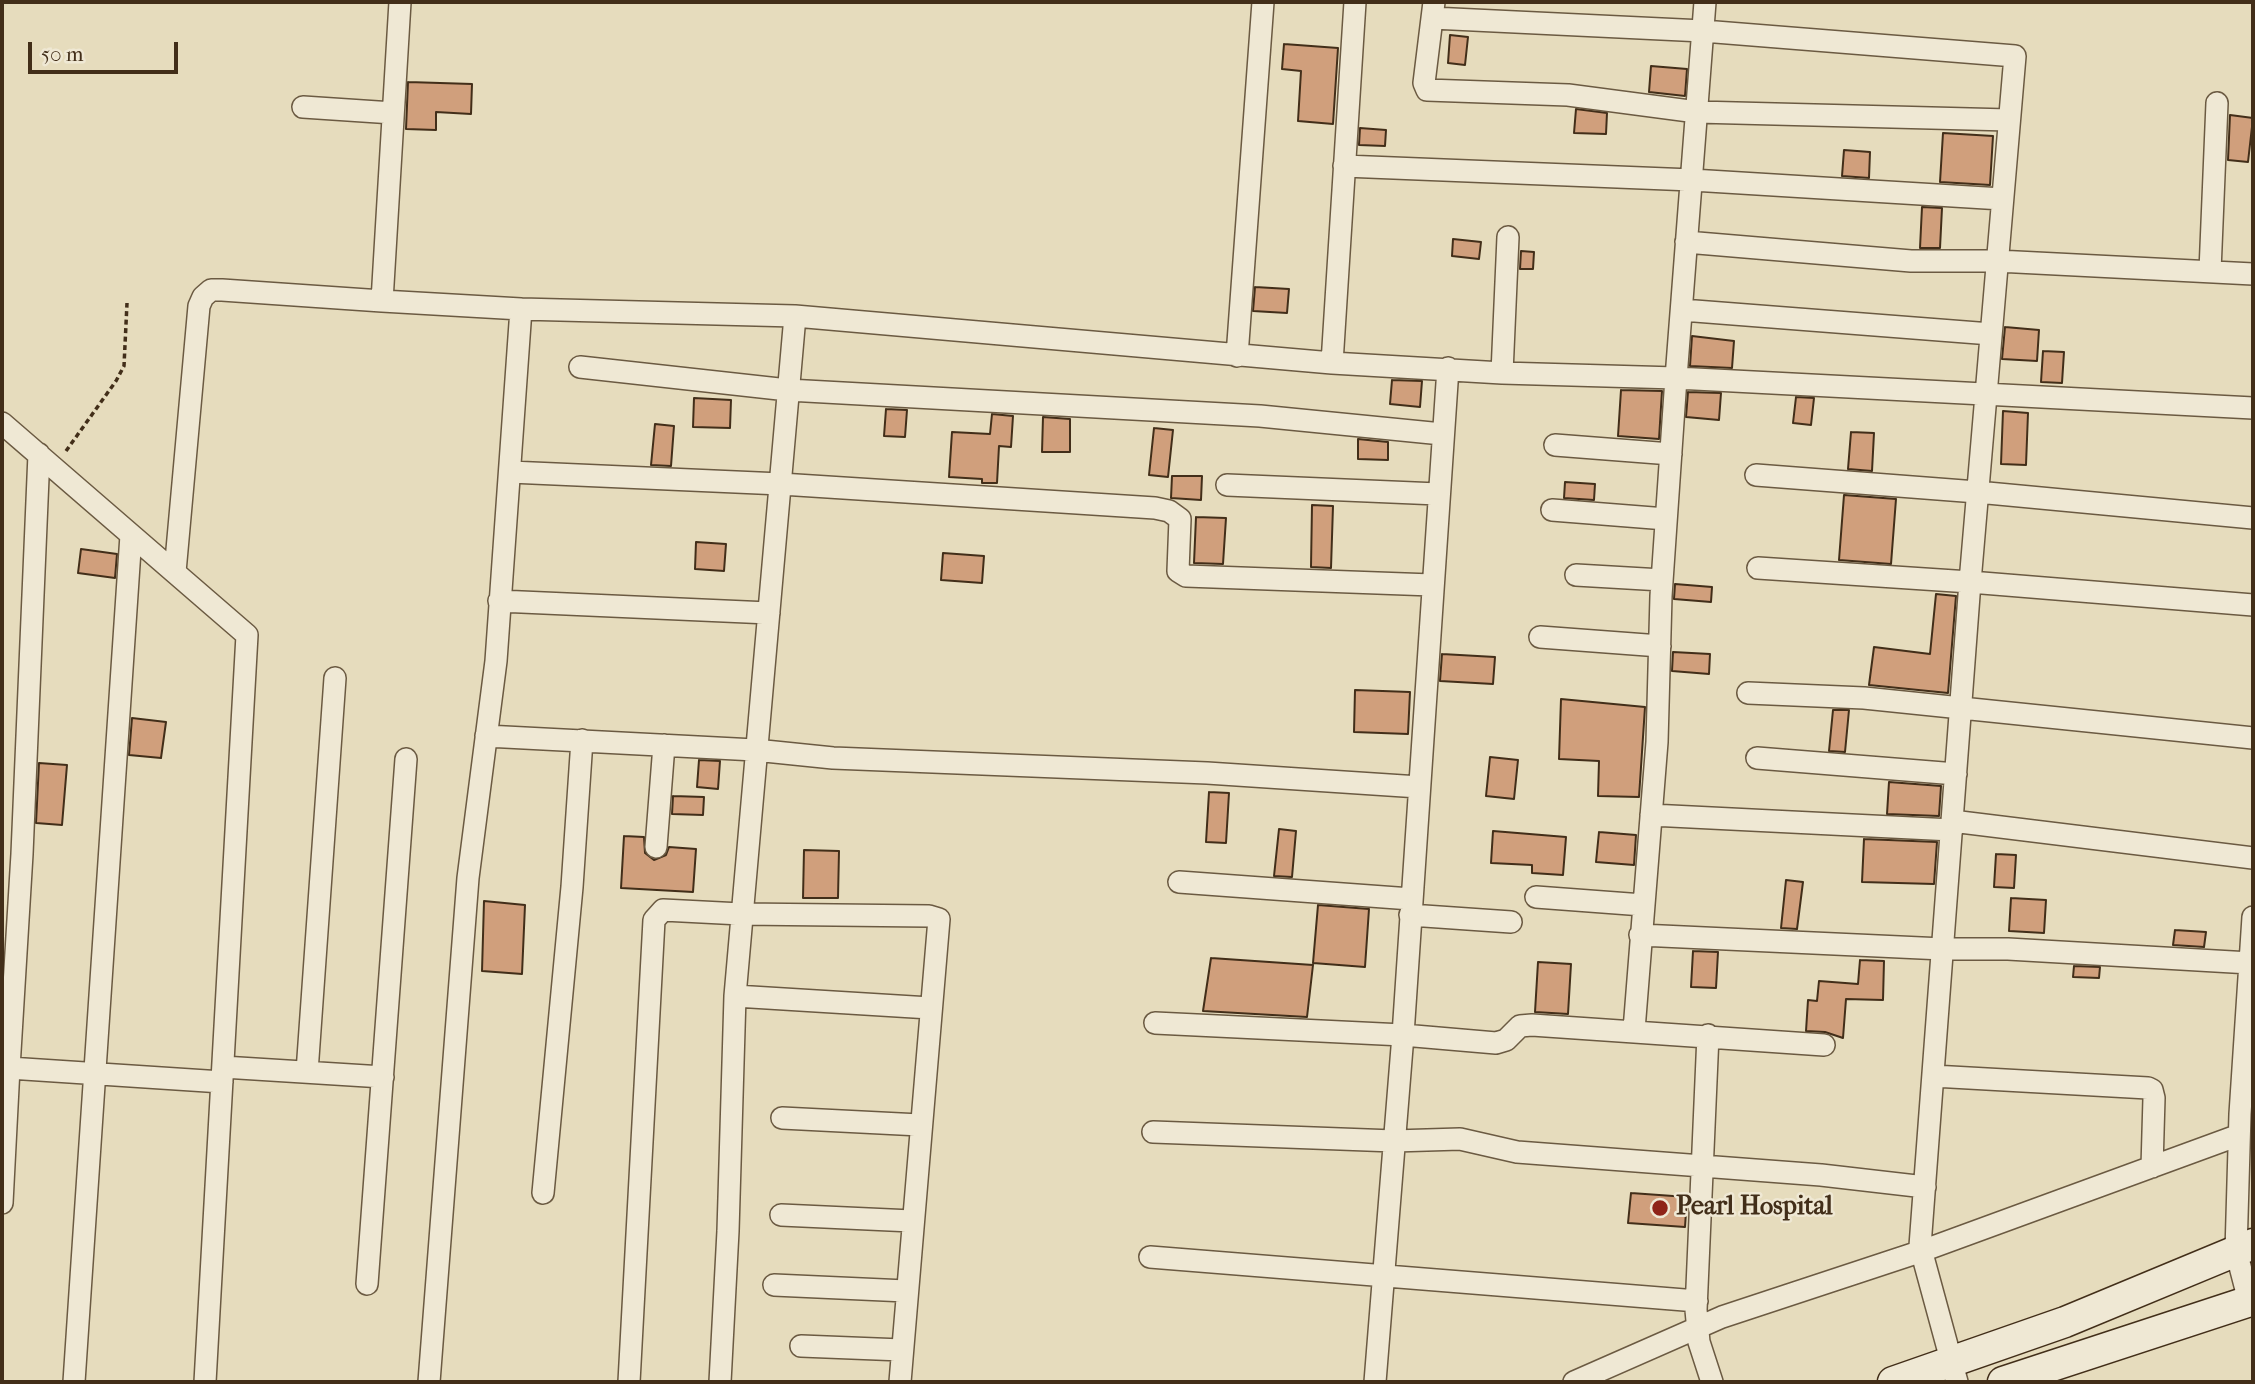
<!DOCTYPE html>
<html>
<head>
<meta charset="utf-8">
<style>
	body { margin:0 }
	#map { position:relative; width:2255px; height:1384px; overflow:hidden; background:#e6dcbd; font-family:"IM FELL French Canon",serif }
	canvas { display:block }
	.frame { position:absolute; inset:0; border:4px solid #422e19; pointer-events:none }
	.scale { position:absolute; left:28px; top:42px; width:150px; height:32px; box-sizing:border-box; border:4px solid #422e19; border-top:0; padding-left:9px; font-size:21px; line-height:24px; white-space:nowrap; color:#422e19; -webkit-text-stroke:5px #efe8d4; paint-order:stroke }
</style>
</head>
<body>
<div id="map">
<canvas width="2255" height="1384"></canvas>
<div class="frame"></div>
<div class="scale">50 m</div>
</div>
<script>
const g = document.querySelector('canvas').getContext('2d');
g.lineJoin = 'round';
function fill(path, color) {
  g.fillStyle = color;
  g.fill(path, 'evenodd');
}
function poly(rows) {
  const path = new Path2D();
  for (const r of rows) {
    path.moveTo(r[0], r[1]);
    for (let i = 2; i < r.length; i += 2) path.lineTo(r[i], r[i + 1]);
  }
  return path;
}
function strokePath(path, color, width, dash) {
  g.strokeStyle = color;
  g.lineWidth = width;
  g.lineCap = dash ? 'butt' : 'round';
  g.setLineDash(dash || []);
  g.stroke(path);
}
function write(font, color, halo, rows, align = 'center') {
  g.font = font + ' "IM FELL French Canon",serif';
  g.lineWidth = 5;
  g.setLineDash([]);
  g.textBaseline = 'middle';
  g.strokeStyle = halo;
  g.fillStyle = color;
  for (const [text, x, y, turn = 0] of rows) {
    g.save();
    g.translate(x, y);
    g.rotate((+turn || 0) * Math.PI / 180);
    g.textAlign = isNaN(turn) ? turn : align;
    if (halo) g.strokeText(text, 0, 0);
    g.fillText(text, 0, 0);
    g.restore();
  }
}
const building = poly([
	[1450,35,1468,37,1465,65,1448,63,1450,35],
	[1284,44,1338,48,1333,124,1298,121,1301,71,1282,69,1284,44],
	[1651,66,1687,69,1685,96,1649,92,1651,66],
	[408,82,472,84,471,114,436,112,436,130,406,129,408,82],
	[1576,109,1607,113,1606,134,1574,133,1576,109],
	[2230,115,2253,118,2248,162,2228,160,2230,115],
	[1360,128,1386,130,1385,146,1359,145,1360,128],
	[1943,133,1993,136,1990,185,1940,182,1943,133],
	[1844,150,1870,152,1869,178,1842,176,1844,150],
	[1922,207,1942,208,1940,248,1920,248,1922,207],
	[1453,239,1481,242,1479,259,1452,256,1453,239],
	[1521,251,1534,252,1533,269,1520,269,1521,251],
	[1255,287,1289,289,1287,313,1253,311,1255,287],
	[2005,327,2039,330,2037,361,2002,359,2005,327],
	[1692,336,1734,341,1732,368,1690,366,1692,336],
	[2043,351,2064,352,2062,383,2041,382,2043,351],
	[1392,380,1422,381,1420,407,1390,404,1392,380],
	[1621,390,1662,391,1659,439,1618,436,1621,390],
	[1688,392,1721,393,1719,420,1686,417,1688,392],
	[1796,397,1814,398,1811,425,1793,423,1796,397],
	[694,398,731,400,730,428,693,427,694,398],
	[886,409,907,410,905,437,884,436,886,409],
	[2003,411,2028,413,2026,465,2001,464,2003,411],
	[992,414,1013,416,1011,447,999,446,997,483,982,483,982,479,949,477,952,432,990,434,992,414],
	[1043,417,1070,419,1070,452,1042,452,1043,417],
	[655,424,674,426,671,466,651,465,655,424],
	[1154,428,1173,430,1168,477,1149,475,1154,428],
	[1851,432,1874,433,1872,471,1848,469,1851,432],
	[1358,439,1388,442,1388,460,1358,459,1358,439],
	[1172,476,1202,476,1201,500,1171,498,1172,476],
	[1565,482,1595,484,1594,500,1564,498,1565,482],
	[1844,495,1896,499,1891,564,1839,560,1844,495],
	[1312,505,1333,506,1331,568,1311,567,1312,505],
	[1196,517,1226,518,1223,564,1194,563,1196,517],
	[696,542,726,544,724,571,695,569,696,542],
	[81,549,117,554,115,578,78,573,81,549],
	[943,553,984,556,982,583,941,580,943,553],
	[1675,584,1712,587,1711,602,1674,599,1675,584],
	[1936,594,1956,596,1948,693,1869,685,1874,647,1930,654,1936,594],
	[1673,652,1710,654,1709,674,1672,671,1673,652],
	[1442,654,1495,657,1493,684,1440,681,1442,654],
	[1355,690,1410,692,1408,734,1354,732,1355,690],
	[1561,699,1645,707,1639,797,1598,796,1599,761,1559,759,1561,699],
	[1833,710,1849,710,1845,752,1829,751,1833,710],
	[132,718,166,722,161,758,129,755,132,718],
	[1490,757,1518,760,1514,799,1486,796,1490,757],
	[699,760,720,761,718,789,697,787,699,760],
	[39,763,67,765,62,825,36,823,39,763],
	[1889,782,1941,786,1939,816,1887,814,1889,782],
	[1209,792,1229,793,1226,843,1206,842,1209,792],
	[673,796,704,797,703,815,672,814,673,796],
	[1279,829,1296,831,1292,877,1274,876,1279,829],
	[1493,831,1566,837,1563,875,1532,873,1532,865,1491,863,1493,831],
	[1599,832,1636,835,1634,865,1596,862,1599,832],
	[624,836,644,837,645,853,654,860,666,855,669,847,696,849,693,892,621,888,624,836],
	[1864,839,1937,842,1934,884,1862,882,1864,839],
	[804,850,839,851,838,898,803,898,804,850],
	[1996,854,2016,855,2014,888,1994,887,1996,854],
	[1786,880,1803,882,1797,929,1781,928,1786,880],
	[2011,898,2046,900,2044,933,2009,931,2011,898],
	[484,901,525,905,522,974,482,971,484,901],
	[1318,905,1369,909,1365,967,1313,963,1318,905],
	[2175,930,2206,932,2204,947,2173,945,2175,930],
	[1693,951,1718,952,1716,988,1691,987,1693,951],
	[1211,958,1313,965,1307,1017,1203,1011,1211,958],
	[1860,960,1884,961,1883,1000,1846,999,1843,1038,1825,1032,1806,1031,1808,1000,1817,1001,1819,981,1858,984,1860,960],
	[1538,962,1571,964,1568,1014,1535,1012,1538,962],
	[2074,966,2100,967,2099,978,2073,977,2074,966],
	[1631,1193,1687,1197,1685,1227,1628,1223,1631,1193]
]);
fill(building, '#d09f7c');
strokePath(building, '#422e19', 2);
const street = poly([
	[400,2,382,301,521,309,795,316],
	[1434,2,1424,83,1427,90,1568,95,1697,112,2009,120],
	[1432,18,1703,31,2015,56,1970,582,2253,605],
	[303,107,393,113],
	[1344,166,1692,180,2002,199],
	[1686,242,1911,261,1997,261,2253,274],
	[2210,271,2217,103],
	[1682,310,1991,334],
	[1237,356,1263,2],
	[1332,363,1355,2],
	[580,367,788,390,1260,416,1442,434],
	[1502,373,1508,237],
	[2,423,247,635,205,1382],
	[1555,445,1671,454],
	[39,454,22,854,9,1068,222,1082],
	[510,472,781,484,1155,508,1169,511,1180,519,1178,571,1186,576,1432,585],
	[1756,475,1977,492,2253,518],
	[1227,485,1438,494],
	[1552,510,1666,519],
	[1758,568,1970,582,1920,1246,1957,1382],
	[175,572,199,306,203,297,211,290,222,290,382,301],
	[1576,575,1662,580],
	[499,601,769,613],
	[1540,637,1660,646],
	[1748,693,1864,698,2253,738],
	[486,736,755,750,833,758,1207,773,1419,787],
	[1757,758,1956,774],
	[1651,815,1952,830],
	[1952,821,2253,858],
	[656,847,664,745],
	[1179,882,1411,899],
	[1536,897,1643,905],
	[1410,915,1511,922],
	[1640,935,1943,949,2008,949,2250,963],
	[735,996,930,1008],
	[1155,1023,1403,1035,1496,1043,1506,1040,1520,1026,1532,1025,1824,1045],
	[1634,1030,1657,742,1661,596,1676,378,2253,408],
	[1708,1035,1696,1310,1699,1342,1712,1382],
	[223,1067,383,1077],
	[2,1068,9,1068,2,1203],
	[307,1072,335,678],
	[1933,1076,2148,1088,2152,1090,2154,1098,2152,1167],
	[782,1118,920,1125],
	[1153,1132,1394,1141,1460,1139,1517,1152,1821,1175,1925,1187],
	[543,1193,572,887,582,740],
	[781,1215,912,1221],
	[1150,1257,1697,1301],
	[367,1284,406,759],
	[774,1285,906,1291],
	[2249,1301,2236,1251,2240,1114,2253,917],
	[801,1346,902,1350],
	[74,1382,131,535],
	[429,1382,468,878,496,661,521,309],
	[629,1382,654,920,663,910,741,914,929,916,939,919,900,1382],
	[720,1382,728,1231,735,996,795,316,1332,363,1502,373,1676,378,1705,2],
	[1375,1382,1403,1035,1448,368],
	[1574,1382,1722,1317,1922,1251,2239,1135]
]);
const secondary = poly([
	[1893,1382,2065,1322,2253,1244],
	[2003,1382,2253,1300]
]);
strokePath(street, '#6b5a42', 24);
strokePath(secondary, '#422e19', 33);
strokePath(poly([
	[66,451,116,381,124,366,127,303]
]), '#422e19', 3.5, [5, 3.5]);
strokePath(street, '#efe8d4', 21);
strokePath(secondary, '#efe8d4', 30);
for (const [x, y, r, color] of [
	[1660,1208,9,"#8f2418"]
]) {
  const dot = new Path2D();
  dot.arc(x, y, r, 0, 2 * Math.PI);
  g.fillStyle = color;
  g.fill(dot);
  strokePath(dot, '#efe8d4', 2.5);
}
write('bold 26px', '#422e19', '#efe8d4', [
	["Pearl Hospital",1676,1208]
], 'left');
</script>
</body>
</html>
